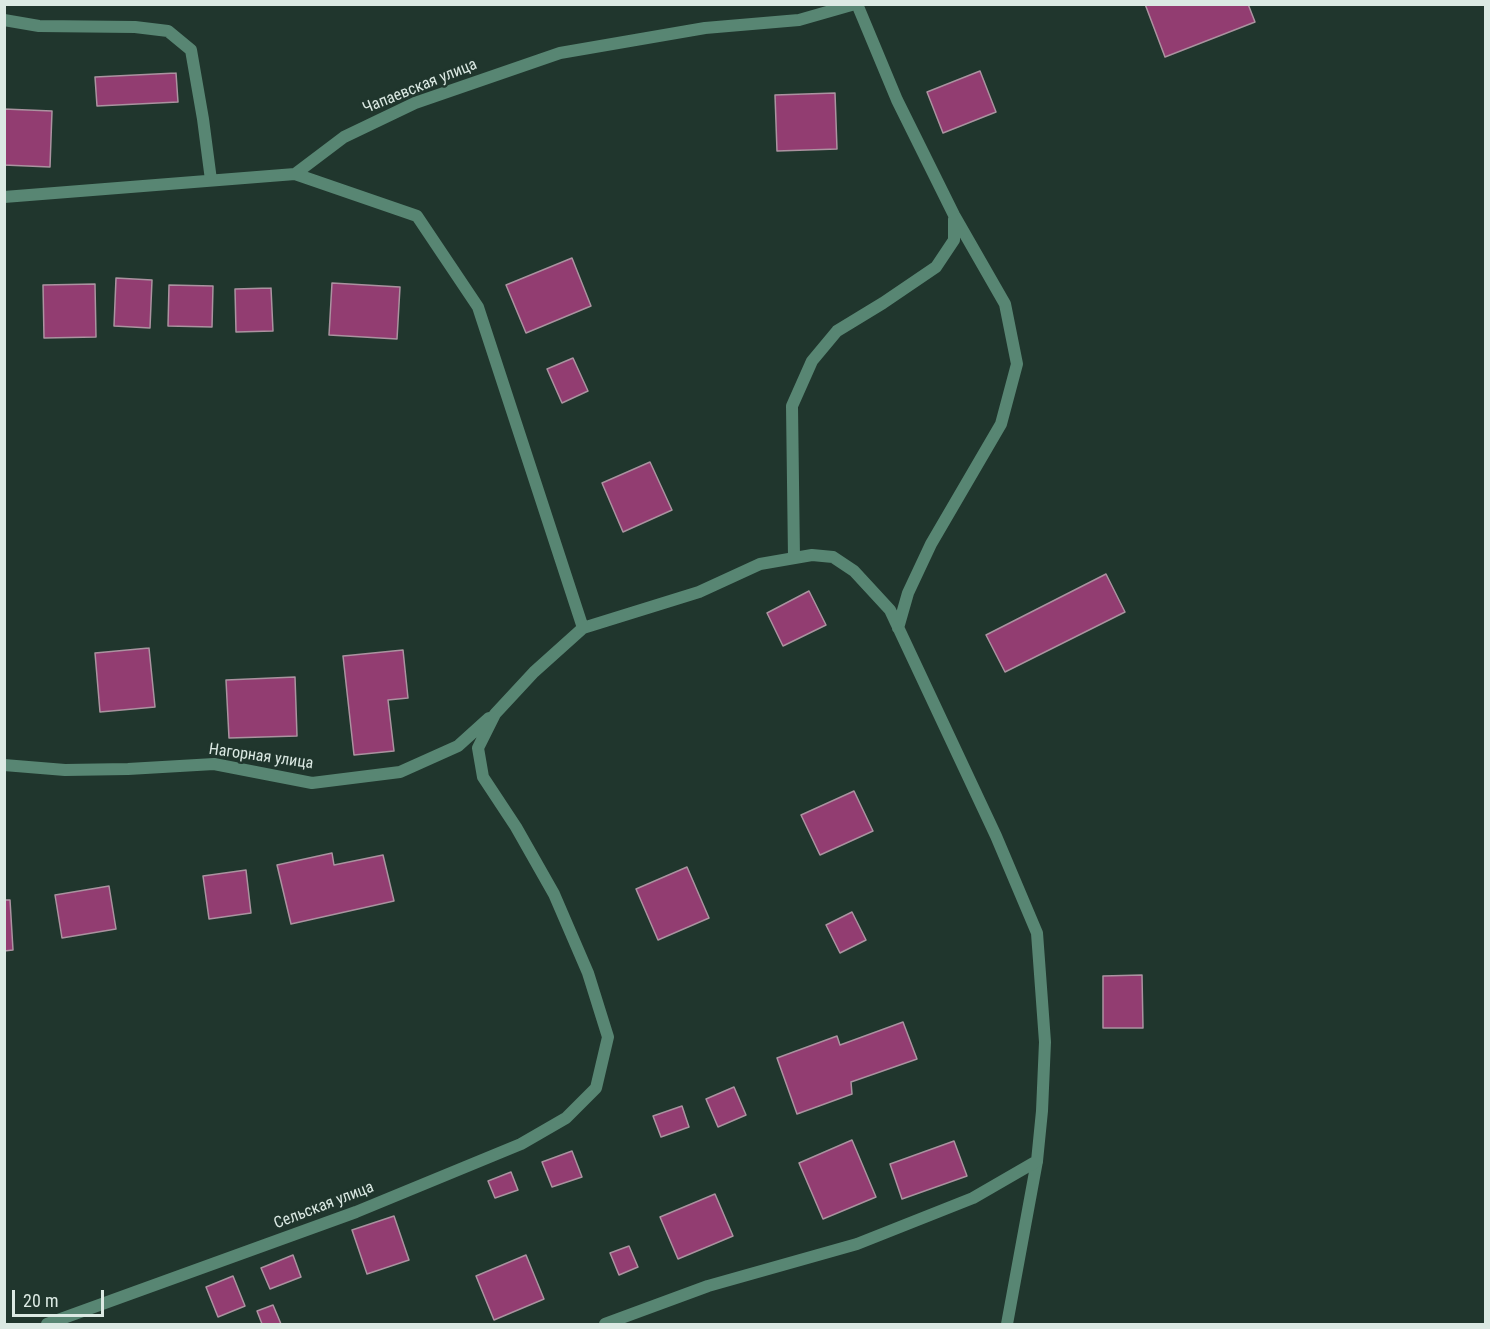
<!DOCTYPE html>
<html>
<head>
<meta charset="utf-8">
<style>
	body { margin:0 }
	#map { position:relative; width:1490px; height:1329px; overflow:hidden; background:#20362d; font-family:"Roboto Condensed",sans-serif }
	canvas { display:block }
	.frame { position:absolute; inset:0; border:6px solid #dbe9e3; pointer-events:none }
	.scale { position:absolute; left:12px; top:1290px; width:92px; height:27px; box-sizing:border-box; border:3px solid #dbe9e3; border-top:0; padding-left:8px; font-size:18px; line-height:21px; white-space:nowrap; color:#dbe9e3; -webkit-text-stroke:4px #20362d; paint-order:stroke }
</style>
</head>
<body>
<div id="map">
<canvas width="1490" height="1329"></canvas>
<div class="frame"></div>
<div class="scale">20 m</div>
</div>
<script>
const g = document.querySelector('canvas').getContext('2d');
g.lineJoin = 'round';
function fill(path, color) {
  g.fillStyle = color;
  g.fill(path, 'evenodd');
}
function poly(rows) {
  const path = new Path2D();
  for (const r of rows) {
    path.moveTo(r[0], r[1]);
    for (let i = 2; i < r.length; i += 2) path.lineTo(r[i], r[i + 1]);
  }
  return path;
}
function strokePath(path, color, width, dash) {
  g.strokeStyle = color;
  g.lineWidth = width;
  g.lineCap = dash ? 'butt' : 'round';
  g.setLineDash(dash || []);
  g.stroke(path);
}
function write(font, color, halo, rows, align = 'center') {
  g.font = font + ' "Roboto Condensed",sans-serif';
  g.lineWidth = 5;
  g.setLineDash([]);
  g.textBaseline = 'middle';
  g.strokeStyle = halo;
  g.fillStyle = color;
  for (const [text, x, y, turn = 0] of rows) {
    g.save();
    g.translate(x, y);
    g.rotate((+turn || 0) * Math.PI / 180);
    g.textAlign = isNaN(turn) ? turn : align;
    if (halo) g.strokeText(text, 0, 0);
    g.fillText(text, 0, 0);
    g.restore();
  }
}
const building = poly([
	[1145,4,1248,4,1255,22,1165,57,1145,4],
	[980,71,996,112,943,133,927,92,980,71],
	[176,73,178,102,97,106,95,77,176,73],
	[835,93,837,149,777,151,775,95,835,93],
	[4,109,52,111,50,167,4,165,4,109],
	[572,258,591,306,526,333,506,285,572,258],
	[116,278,152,280,150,328,114,326,116,278],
	[332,283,400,287,397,339,329,335,332,283],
	[95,284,96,337,44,338,43,285,95,284],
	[169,285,213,286,212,327,168,326,169,285],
	[271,288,273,331,236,332,235,289,271,288],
	[573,358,588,391,562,403,547,369,573,358],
	[650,462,672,510,623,532,602,483,650,462],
	[1106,574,1125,612,1005,672,986,635,1106,574],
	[809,591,826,625,783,646,767,613,809,591],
	[149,648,155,707,100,712,95,653,149,648],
	[403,650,408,698,388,700,394,751,354,755,343,656,403,650],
	[295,677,297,736,229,738,226,680,295,677],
	[854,791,873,831,820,855,801,815,854,791],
	[332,853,334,865,383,855,394,901,291,924,277,865,332,853],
	[687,867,709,918,658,940,636,889,687,867],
	[246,870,251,913,209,919,203,876,246,870],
	[109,886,116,929,62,938,55,895,109,886],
	[4,900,10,900,13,950,4,951,4,900],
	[852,912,866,940,840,953,826,925,852,912],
	[1142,975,1143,1028,1103,1028,1103,976,1142,975],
	[903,1022,917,1059,851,1082,852,1094,797,1114,777,1058,837,1036,840,1045,903,1022],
	[734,1087,746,1115,718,1127,706,1099,734,1087],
	[682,1106,689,1127,661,1137,653,1116,682,1106],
	[852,1140,876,1197,823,1219,799,1163,852,1140],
	[954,1141,967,1176,902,1199,890,1164,954,1141],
	[572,1151,582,1177,552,1187,542,1162,572,1151],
	[511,1172,518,1190,495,1198,488,1181,511,1172],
	[715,1194,733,1236,678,1259,660,1217,715,1194],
	[394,1216,409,1260,367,1274,352,1230,394,1216],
	[629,1246,638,1267,619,1275,610,1253,629,1246],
	[293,1255,301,1277,270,1289,261,1268,293,1255],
	[526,1255,544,1299,494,1320,476,1276,526,1255],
	[233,1276,245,1306,218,1317,206,1287,233,1276],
	[273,1305,281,1324,262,1324,257,1311,273,1305]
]);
fill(building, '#923d71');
strokePath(building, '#ab93a0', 1.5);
strokePath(poly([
	[1007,1324,1037,1161]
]), '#588673', 12);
strokePath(poly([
	[857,4,897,100,954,215,1005,304,1017,364,1001,424,931,544,908,593,898,628],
	[4,20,39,26,135,27,168,31,191,50,203,119,211,180],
	[295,174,417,216,478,307,583,628],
	[4,197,295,174,344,137,415,103,560,53,705,28,799,20,855,4],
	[794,558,792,406,812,361,837,331,883,303,936,267,954,240,954,219],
	[4,765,65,770,128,769,214,764,312,783,400,772,458,746,489,718],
	[47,1324,356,1212,521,1144,566,1118,596,1088,608,1037,588,973,554,894,516,827,483,777,478,748,495,714,534,672,583,628,699,592,760,564,812,555,833,557,854,571,890,610,996,836,1037,933,1045,1042,1042,1111,1037,1161,973,1198,857,1244,708,1286,605,1324]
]), '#588673', 12);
write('16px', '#dbe9e3', '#20362d', [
	["Чапаевская улица",420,87,-22],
	["Нагорная улица",261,757,8],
	["Сельская улица",324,1206,-21]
]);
</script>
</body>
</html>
